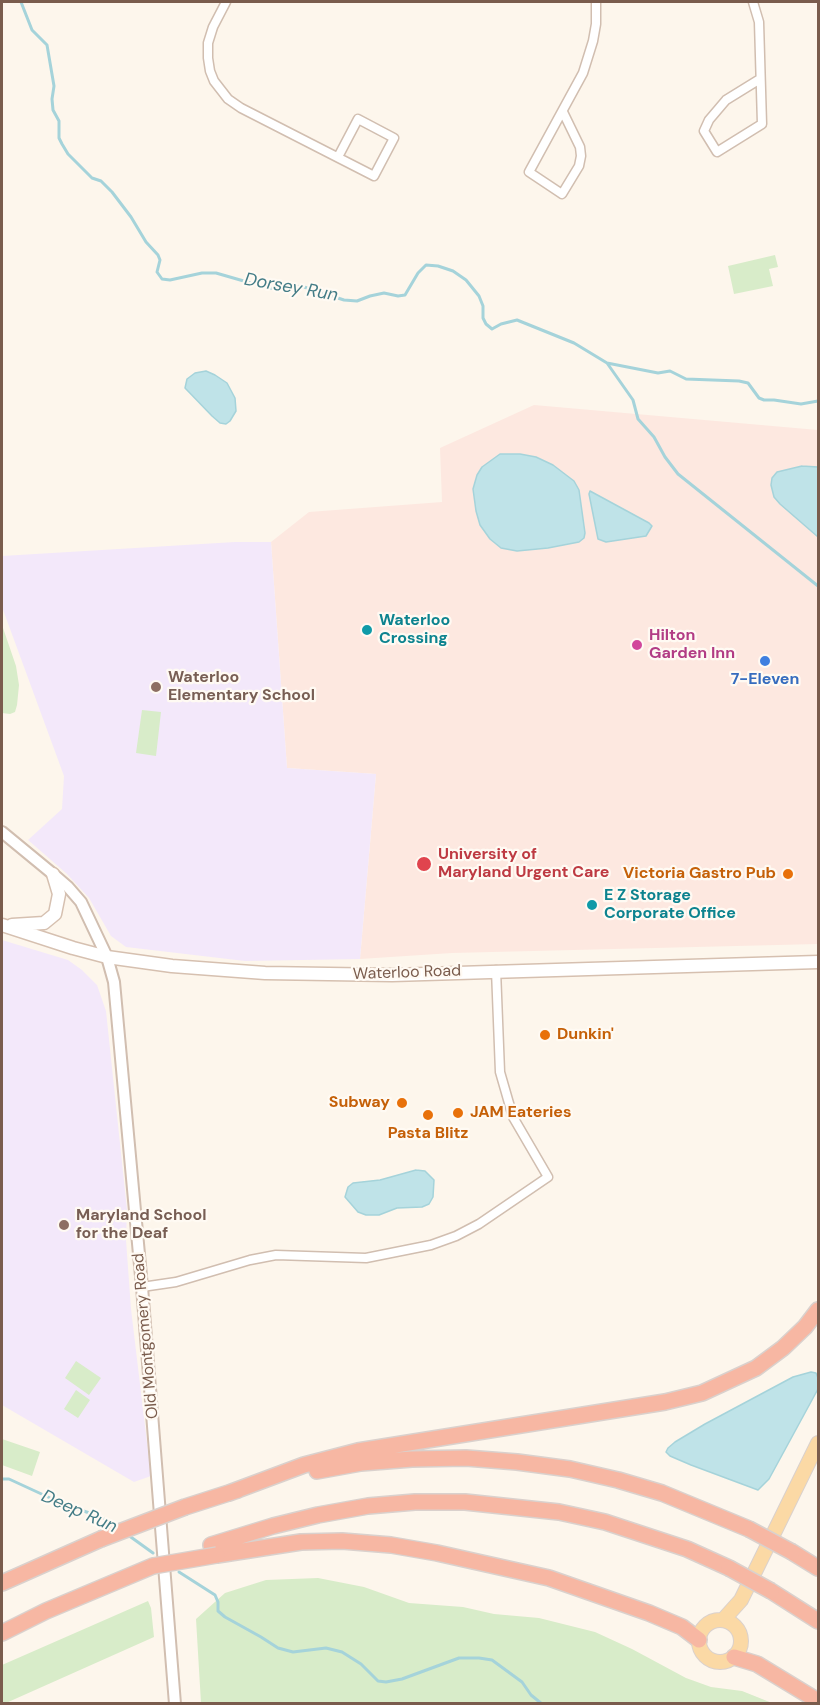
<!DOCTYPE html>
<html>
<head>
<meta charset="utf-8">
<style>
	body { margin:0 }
	#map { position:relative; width:820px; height:1705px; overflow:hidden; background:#fdf6ec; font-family:"DM Sans",sans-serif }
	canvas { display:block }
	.frame { position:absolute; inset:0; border:3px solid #7a5c4d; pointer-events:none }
</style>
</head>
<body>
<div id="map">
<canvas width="820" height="1705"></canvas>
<div class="frame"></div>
</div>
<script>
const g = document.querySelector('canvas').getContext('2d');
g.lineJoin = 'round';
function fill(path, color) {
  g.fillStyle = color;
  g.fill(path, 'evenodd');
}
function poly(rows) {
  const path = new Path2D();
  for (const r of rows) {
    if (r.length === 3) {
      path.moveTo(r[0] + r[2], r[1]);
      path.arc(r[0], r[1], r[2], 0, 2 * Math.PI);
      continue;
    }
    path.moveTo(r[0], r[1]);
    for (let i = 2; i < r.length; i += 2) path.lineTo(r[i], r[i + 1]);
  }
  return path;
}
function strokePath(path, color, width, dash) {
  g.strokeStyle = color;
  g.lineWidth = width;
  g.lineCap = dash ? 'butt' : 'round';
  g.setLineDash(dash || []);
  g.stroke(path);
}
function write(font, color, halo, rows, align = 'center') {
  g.font = font + ' "DM Sans",sans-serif';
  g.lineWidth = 4.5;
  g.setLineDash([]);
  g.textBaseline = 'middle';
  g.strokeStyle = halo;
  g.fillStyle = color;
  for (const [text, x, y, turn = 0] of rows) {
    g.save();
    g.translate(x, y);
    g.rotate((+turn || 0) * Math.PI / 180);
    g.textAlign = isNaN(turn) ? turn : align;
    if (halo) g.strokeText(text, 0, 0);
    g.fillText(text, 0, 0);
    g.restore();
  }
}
fill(poly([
	[534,405,818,430,818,944,452,953,360,959,376,774,287,768,271,542,309,512,442,502,440,448]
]), '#fde8e0');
fill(poly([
	[235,542,271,542,287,768,376,774,360,959,245,961,126,947,111,936,89,898,67,874,28,840,62,809,64,776,2,607,2,556],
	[2,940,68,960,82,970,97,985,106,1011,127,1210,126,1240,131,1309,151,1476,134,1482,2,1405]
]), '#f3e8fa');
fill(poly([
	[775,255,778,267,769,269,773,286,734,294,728,266],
	[2,625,16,666,19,685,17,705,15,712,10,714,2,713],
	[142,710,161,712,156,756,136,753],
	[76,1361,101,1378,89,1395,65,1378],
	[76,1390,90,1400,78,1418,64,1409],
	[2,1439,40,1452,32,1476,2,1465],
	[318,1578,364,1587,409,1603,463,1607,494,1614,539,1618,595,1632,632,1649,686,1678,711,1687,742,1691,772,1703,201,1703,196,1619,225,1593,266,1580],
	[148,1601,151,1608,154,1637,6,1703,2,1703,2,1665]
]), '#d8ecc9');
const water = poly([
	[206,371,215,375,227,383,235,398,236,411,230,421,226,424,220,423,212,416,185,388,187,379,195,373,206,371],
	[500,454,520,454,536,457,553,465,574,481,579,490,585,533,584,538,579,542,548,548,517,551,501,548,490,539,480,525,476,511,473,489,477,475,482,467,500,454],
	[802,466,818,467,818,537,780,504,774,497,771,485,772,478,777,472,802,466],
	[590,491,649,523,652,526,646,536,606,542,598,539,589,494,590,491],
	[416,1170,425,1171,434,1180,433,1197,429,1204,422,1207,397,1208,379,1215,366,1215,358,1212,345,1197,348,1187,353,1183,380,1180,416,1170],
	[811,1372,816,1373,818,1378,818,1389,769,1479,758,1490,691,1465,670,1456,666,1452,668,1448,675,1442,705,1424,793,1377,811,1372]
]);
fill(water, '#bfe3e8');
strokePath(water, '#a5d3da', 1.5);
strokePath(poly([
	[21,2,32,30,47,45,54,86,52,99,53,110,59,121,59,138,62,144,68,154,92,178,101,181,112,192,131,217,146,242,158,255,160,260,157,272,162,279,170,280,202,273,216,273,268,288,286,289,301,286,344,300,357,301,370,296,384,293,398,296,405,295,418,273,426,265,438,266,453,271,466,280,479,296,483,306,483,318,486,324,492,329,501,324,517,320,574,343,607,363,658,373,670,371,686,379,739,381,748,383,759,398,764,400,774,400,801,404,818,401],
	[607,363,633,400,638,419,654,437,665,457,678,474,818,586],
	[2,1479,9,1479,61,1503,95,1515,108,1521,117,1528],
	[128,1535,153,1553],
	[179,1572,215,1595,218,1602,218,1611,225,1617,261,1637,278,1648,293,1652,326,1648,342,1652,361,1664,378,1681,386,1682,402,1679,459,1658,479,1658,492,1660,522,1682,531,1695,542,1704],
	[629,1704,634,1704]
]), '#a5d3da', 3);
const minor = poly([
	[226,2,213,27,208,43,208,58,210,71,214,81,228,99,241,108,374,176,394,138,358,119,338,157],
	[753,2,759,22,762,124,717,152,704,131,709,120,726,100,760,79],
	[563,112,580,147,581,156,579,166,562,194,529,172,583,73,593,41,596,24,596,2],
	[142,1287,176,1282,250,1260,276,1255,366,1258,431,1245,456,1236,479,1224,548,1177,513,1117,500,1072,496,970]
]);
const tertiary = poly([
	[2,832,53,874,68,887,81,902,107,957,114,982,142,1287,175,1704]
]);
const secondary = poly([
	[2,925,73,948,107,957,172,966,265,973,392,975,818,962],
	[12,925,44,923,55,914,59,894,53,874]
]);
const primary = poly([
	[723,1620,741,1600,818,1443],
	[720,1641,21]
]);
const motorway = poly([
	[317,1471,361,1463,412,1459,466,1458,517,1462,570,1469,618,1480,662,1493,749,1529],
	[229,1493,304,1465,358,1451,665,1402,702,1393,756,1368,783,1348,805,1327,818,1310],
	[185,1507,238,1490],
	[211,1545,273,1526,318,1515,368,1506,415,1502,465,1502,559,1512,605,1522,687,1549,729,1568],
	[792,1552,818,1568],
	[217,1555,301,1542,342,1541,391,1545,437,1553,549,1578,649,1613,682,1627,699,1640],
	[2,1583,101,1539],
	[771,1591,818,1621],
	[2,1633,46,1611,153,1566],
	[734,1657,757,1664,818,1701]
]);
strokePath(minor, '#d1beb0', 11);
strokePath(tertiary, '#d1beb0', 14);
strokePath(secondary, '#d6c0b0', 15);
strokePath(primary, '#dad1cd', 16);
strokePath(motorway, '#dad1cd', 18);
strokePath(minor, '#fff', 8);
strokePath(tertiary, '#fff', 10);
strokePath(secondary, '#fff', 12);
strokePath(primary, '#fbd9a5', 14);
strokePath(motorway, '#f7b7a3', 15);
const motorwayBridge = poly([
	[749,1529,792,1552],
	[101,1539,185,1507],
	[153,1566,217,1555],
	[729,1568,771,1591]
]);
strokePath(motorwayBridge, '#dad1cd', 18, []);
strokePath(motorwayBridge, '#f7b7a3', 15);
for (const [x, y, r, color] of [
	[367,630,6,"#0f9aa8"],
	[637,645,6,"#d1479c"],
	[765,661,6,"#3f7fe0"],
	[156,687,6,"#8d6e63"],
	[424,864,8,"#e0444e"],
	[788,874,6,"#e8710a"],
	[592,905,6,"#0f9aa8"],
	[545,1035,6,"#e8710a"],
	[402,1103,6,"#e8710a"],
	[458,1113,6,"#e8710a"],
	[428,1115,6,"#e8710a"],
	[64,1225,6,"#8d6e63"]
]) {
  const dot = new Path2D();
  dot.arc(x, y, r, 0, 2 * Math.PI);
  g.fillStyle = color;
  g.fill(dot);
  strokePath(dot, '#fffaf3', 2);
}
write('bold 16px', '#0d838f', '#fffaf3', [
	["Waterloo",379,621],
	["Crossing",379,639],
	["E Z Storage",604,896],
	["Corporate Office",604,914]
], 'left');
write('bold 16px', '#b23c85', '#fffaf3', [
	["Hilton",649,636],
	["Garden Inn",649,654]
], 'left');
write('bold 16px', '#785e54', '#fffaf3', [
	["Waterloo",168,678],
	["Elementary School",168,696],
	["Maryland School",76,1216],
	["for the Deaf",76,1234]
], 'left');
write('bold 16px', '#366cbe', '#fffaf3', [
	["7-Eleven",765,680]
]);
write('bold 16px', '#be3a42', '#fffaf3', [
	["University of",438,855],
	["Maryland Urgent Care",438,873]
], 'left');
write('bold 16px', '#c56008', '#fffaf3', [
	["Victoria Gastro Pub",776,874],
	["Dunkin'",557,1035,"left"],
	["Subway",390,1103],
	["JAM Eateries",470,1113,"left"],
	["Pasta Blitz",428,1134,"center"]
], 'right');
write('16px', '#7a5c4d', '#fffaf3', [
	["Waterloo Road",407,973,-2],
	["Old Montgomery Road",146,1336,-95]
]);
write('italic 18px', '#437c86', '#fffaf3', [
	["Dorsey Run",291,288,10],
	["Deep Run",79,1512,24]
]);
</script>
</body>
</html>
